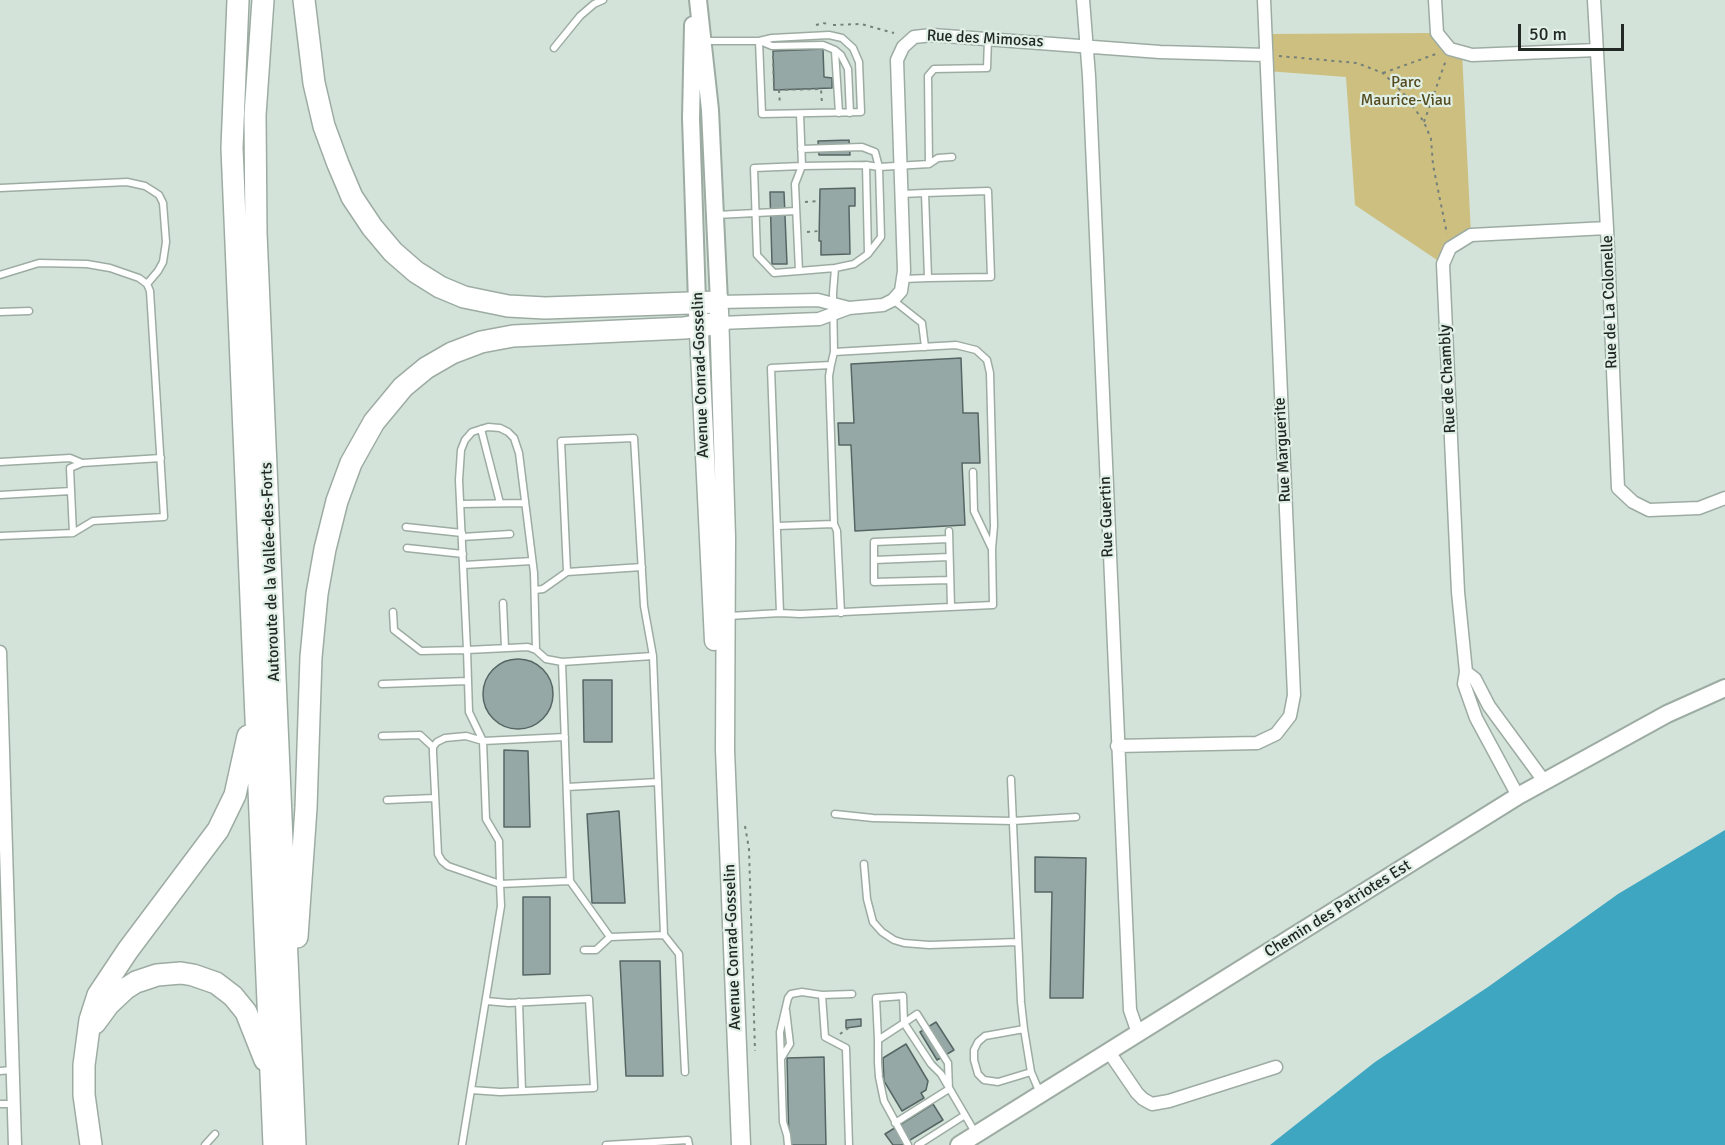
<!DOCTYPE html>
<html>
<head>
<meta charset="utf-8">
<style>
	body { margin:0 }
	#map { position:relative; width:1725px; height:1145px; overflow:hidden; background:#d4e3d9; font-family:Signika,sans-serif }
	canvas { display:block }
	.scale { position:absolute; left:1518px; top:24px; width:106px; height:27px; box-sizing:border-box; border:3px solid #222824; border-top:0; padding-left:8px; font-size:18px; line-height:21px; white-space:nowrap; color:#222824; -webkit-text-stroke:4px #e1f0e6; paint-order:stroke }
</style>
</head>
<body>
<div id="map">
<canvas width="1725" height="1145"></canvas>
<div class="scale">50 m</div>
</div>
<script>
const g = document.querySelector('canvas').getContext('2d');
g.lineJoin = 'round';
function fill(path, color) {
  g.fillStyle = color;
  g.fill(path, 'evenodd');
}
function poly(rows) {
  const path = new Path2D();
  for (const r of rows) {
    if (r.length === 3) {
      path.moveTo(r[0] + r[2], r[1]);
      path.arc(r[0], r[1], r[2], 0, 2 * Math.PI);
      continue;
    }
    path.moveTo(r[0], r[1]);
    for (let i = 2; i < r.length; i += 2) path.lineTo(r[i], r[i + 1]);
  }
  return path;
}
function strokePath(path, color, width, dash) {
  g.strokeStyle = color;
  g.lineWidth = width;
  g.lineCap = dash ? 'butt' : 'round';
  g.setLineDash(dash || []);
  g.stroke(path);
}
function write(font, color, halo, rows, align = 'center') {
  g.font = font + ' Signika,sans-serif';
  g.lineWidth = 4.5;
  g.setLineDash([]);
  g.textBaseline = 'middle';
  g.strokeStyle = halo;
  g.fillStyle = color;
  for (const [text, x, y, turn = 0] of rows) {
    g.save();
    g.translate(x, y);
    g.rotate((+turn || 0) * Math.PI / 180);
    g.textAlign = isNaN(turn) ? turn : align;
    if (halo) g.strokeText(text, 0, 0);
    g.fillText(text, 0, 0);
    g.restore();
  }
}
fill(poly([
	[1437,33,1462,52,1471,235,1443,264,1355,205,1346,77,1267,71,1265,34]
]), '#cdbf7f');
fill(poly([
	[1725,830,1725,1145,1270,1145,1375,1062,1488,987,1618,894]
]), '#3fa6c1');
const building = poly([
	[823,49,824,77,832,78,832,88,774,90,773,51,823,49],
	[849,140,850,155,819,155,818,141,849,140],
	[855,188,855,206,849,206,850,254,821,255,821,241,819,241,820,189,855,188],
	[770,192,784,192,787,264,772,264,770,192],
	[961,358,963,413,978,413,980,463,962,463,965,525,855,531,851,445,839,445,838,423,854,423,851,364,961,358],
	[518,694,35],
	[583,680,612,680,612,742,584,742,583,680],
	[504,750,528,751,530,827,504,827,504,750],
	[619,811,625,903,592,903,587,814,619,811],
	[1035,857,1086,858,1083,998,1050,998,1052,892,1035,892,1035,857],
	[523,897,550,897,550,974,523,975,523,897],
	[620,961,660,961,663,1076,626,1076,620,961],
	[861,1019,861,1026,846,1028,846,1020,861,1019],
	[936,1022,954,1050,937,1060,920,1032,936,1022],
	[906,1044,928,1081,926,1090,921,1093,924,1098,902,1111,884,1081,883,1058,906,1044],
	[824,1057,826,1145,789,1145,787,1058,824,1057],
	[933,1104,943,1120,902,1145,893,1145,885,1134,933,1104]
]);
fill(building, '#96a8a6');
strokePath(building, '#556664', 1.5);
const lane = poly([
	[702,41,759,41,772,38,829,35,842,38,853,48,859,62,861,112,762,114,759,41],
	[760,41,772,46,823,45,835,50,841,55,848,69,850,113],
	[554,48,580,16,594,4,603,0],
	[835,51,839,113],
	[801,149,862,147,875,152,879,167,881,237,868,254],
	[929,164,938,158,952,157],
	[866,165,879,167,929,164,928,76,934,69,987,68,988,39],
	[0,188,127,182,145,186,153,191,159,195,163,203,166,242,163,262,158,271,147,284],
	[925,193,988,191,991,277,928,278],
	[901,194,925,193,928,278,904,279],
	[716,215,796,211],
	[799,271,774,273,757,255,754,168,802,166,866,165,868,254,854,264,835,268,799,271,795,184,802,166,800,114],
	[0,275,39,263,87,264,110,268,139,278,147,284,150,291,164,517,93,521,73,533],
	[893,300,922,323,925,347],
	[0,312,29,311],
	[481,429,500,503],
	[0,462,70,458,82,463,161,458],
	[973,472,974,511,992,549],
	[71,491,70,468,82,463],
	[0,495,71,491,73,533,0,536],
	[461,504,525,503],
	[834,524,837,531,841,613],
	[777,526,834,524,829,376,831,365],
	[406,527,462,533],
	[949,531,951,607],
	[462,537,510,534],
	[949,539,874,542,874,582,950,580],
	[407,548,463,554],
	[874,560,949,557],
	[464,565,532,561],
	[642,567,567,572,561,441,634,438,644,606,653,656],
	[535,590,543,589,567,572],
	[503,603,505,648],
	[393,612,394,630,421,651,467,650,459,480,461,450,465,440,472,432,488,427,500,428,508,432,514,438,519,453,534,573,536,650],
	[780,613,800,614,993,605,992,549,994,526,990,373,987,360,976,350,956,345,834,352],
	[729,616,780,613,771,368,831,365,834,352,833,293,835,268],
	[562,662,570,881],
	[382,684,468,681],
	[382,736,420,735,433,747],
	[1011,779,1021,1002,1024,1029],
	[567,787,658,782],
	[387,800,434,798],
	[835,814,873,818,1013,821,1076,817],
	[864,864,867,899,873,922,882,932,894,940,904,943,929,945,1018,942],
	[664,935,679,954,685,1072],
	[584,950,596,950,610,937],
	[822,995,825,1037,846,1048,849,1145],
	[519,1002,522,1091],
	[878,1040,876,998,903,996,904,1023],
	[782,1057,790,1044,786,1010],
	[0,1071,12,1070],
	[1031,1072,998,1082,984,1080,978,1074,974,1060,974,1050,978,1042,985,1036,1024,1029,1031,1072,1040,1093],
	[471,1090,500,1092,594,1088,589,999,509,1003,486,1001],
	[0,1104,13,1104],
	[895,1123,949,1089,948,1063,917,1014,904,1023],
	[205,1145,215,1134],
	[462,1145,501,906,500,884,499,841,486,819,483,741,469,712,467,650,528,647,536,650,546,659,562,662,653,656,664,935,610,937,570,881,500,884,448,866,442,861,438,854,433,753,433,747,437,742,445,738,466,736,483,741,565,737],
	[606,1145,688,1140,689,1145],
	[788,1145,787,1135,783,1122,780,1032,788,998,791,994,802,992,822,995,852,994],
	[908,1145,884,1101,879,1077,878,1063,878,1040,904,1023,931,1064,941,1074,976,1134],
	[918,1145,965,1115]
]);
const street = poly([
	[1083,0,1089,76,1130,1010,1138,1033],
	[1435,0,1437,33,1450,49,1472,55,1597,50],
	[1594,0,1607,228,1618,488,1633,502,1649,510,1699,508,1725,498],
	[719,302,818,300,849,308],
	[720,323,819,319,849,308,883,305,893,300,901,291,904,271,897,60,903,47,914,37,932,35,1160,52,1266,55],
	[0,652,15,1145],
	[1466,672,1475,679,1489,706,1544,781],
	[1117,746,1257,743,1276,734,1290,716,1294,695,1264,0],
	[1518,796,1476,718,1464,684,1466,672,1458,592,1443,264,1450,248,1471,235,1607,228],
	[1109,1052,1137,1093,1143,1099,1152,1104,1169,1101,1276,1067]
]);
const secondary = poly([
	[698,0,710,110,719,302],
	[693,25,691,118,697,302],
	[959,1145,1518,796,1667,714,1725,688]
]);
const primary = poly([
	[719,310,726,537,725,750,741,1145],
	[698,312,714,641]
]);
const highway = poly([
	[238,0,232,148,274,1145],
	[263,0,255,115,256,233,295,1145],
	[304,0,314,83,324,126,338,164,352,197,372,227,393,252,416,272,440,287,464,297,508,306,545,308,719,302],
	[297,937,306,808,311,657,317,594,325,549,337,501,351,463,374,422,403,387,426,368,452,353,481,342,513,336,684,328,720,323],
	[95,1023,109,1004,125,989,136,982,157,975,181,973,193,975,216,983,233,996,246,1012,265,1060],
	[91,1145,84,1095,84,1065,90,1020,98,995,128,950,218,830,235,795,248,736]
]);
strokePath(lane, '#9daca3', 9);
strokePath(street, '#9daca3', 15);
strokePath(secondary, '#9daca3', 20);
strokePath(primary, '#9daca3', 21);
strokePath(highway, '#9daca3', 24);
strokePath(poly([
	[816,25,823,23,828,24],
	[833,25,861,24,894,33],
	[773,56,774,90,821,89,822,104],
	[1279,56,1357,63,1383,73,1405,95,1424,122,1431,139,1433,165,1447,234],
	[1383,73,1436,54],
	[779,90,780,105],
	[1424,122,1446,60],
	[805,202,820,201],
	[807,232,819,231],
	[745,826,749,849,755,1051],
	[840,1034,850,1027]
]), '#76817a', 2, [3, 4.5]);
strokePath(lane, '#fff', 6);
strokePath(street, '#fff', 12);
strokePath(secondary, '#fff', 16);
strokePath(primary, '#fff', 18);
strokePath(highway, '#fff', 21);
write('16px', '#222824', '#e1f0e6', [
	["Rue des Mimosas",985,39,3],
	["Rue de La Colonelle",1610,302,-92],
	["Avenue Conrad-Gosselin",701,375,-92],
	["Rue de Chambly",1448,379,-93],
	["Rue Marguerite",1283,450,-93],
	["Rue Guertin",1107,517,-92],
	["Autoroute de la Vallée-des-Forts",271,572,-92],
	["Chemin des Patriotes Est",1338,909,-32],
	["Avenue Conrad-Gosselin",733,947,-92]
]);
write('16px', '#544b20', '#e1f0e6', [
	["Parc",1406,83],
	["Maurice-Viau",1406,101]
]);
</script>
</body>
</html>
